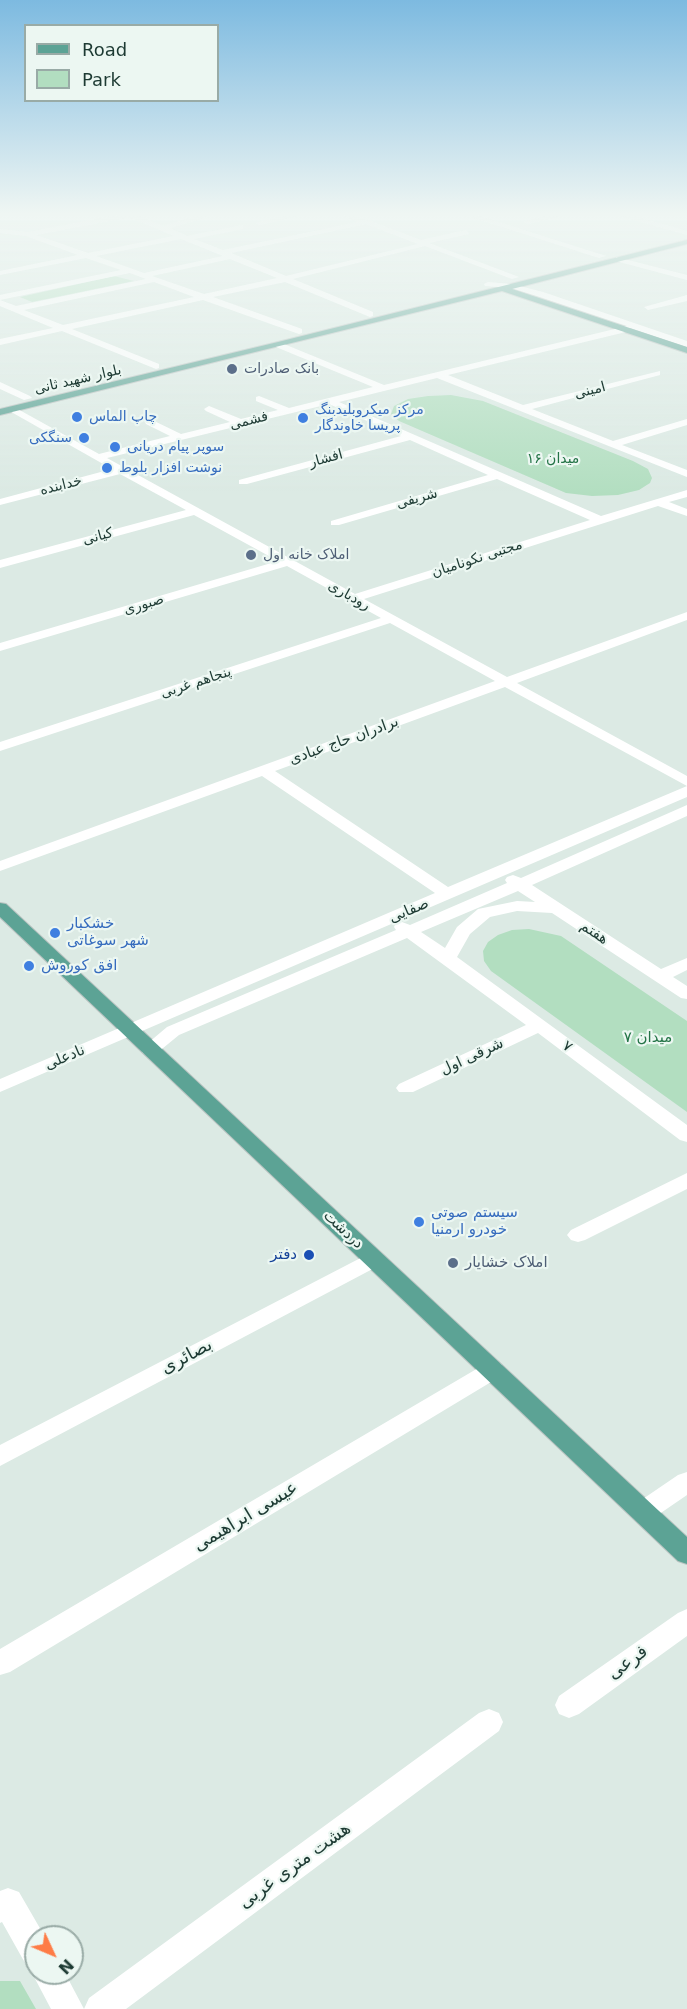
<!DOCTYPE html>
<html>
<head>
<meta charset="utf-8">
<style>
	body { margin:0 }
	#map { position:relative; width:687px; height:2009px; overflow:hidden; background:#dceae4; font-family:"DejaVu Sans",sans-serif }
	canvas { display:block }
	.legend { position:absolute; left:24px; top:24px; width:195px; height:78px; box-sizing:border-box; background:#ecf7f2; border:2px solid #99aba6; margin:0; padding:8px 10px; list-style:none; font-size:18px; color:#1d3a33 }
	.legend li { display:flex; align-items:center; gap:12px; height:30px }
	.legend b { width:30px; border:2px solid #99aba6 }
	.north { position:absolute; left:24px; top:1925px; width:60px; height:60px; box-sizing:border-box; background:#ecf7f2; border:2px solid #99aba6; border-radius:50%; rotate:134deg; font-size:16px; font-weight:700; line-height:24px; text-align:center; color:#1d3a33 }
	.north::after { content:''; display:block; margin:auto; width:21px; height:27px; background:#fe7c46; clip-path:polygon(50% 0,100% 100%,50% 72%,0 100%) }
</style>
</head>
<body>
<div id="map">
<canvas width="687" height="2009"></canvas>
<ul class="legend">
<li><b style="height:8px;background:#5ca395"></b>Road</li>
<li><b style="height:16px;background:#b2dec0"></b>Park</li>
</ul>
<div class="north">N</div>
</div>
<script>
const g = document.querySelector('canvas').getContext('2d');
g.lineJoin = 'round';
function fill(path, color) {
  g.fillStyle = color;
  g.fill(path, 'evenodd');
}
function poly(rows) {
  const path = new Path2D();
  for (const r of rows) {
    path.moveTo(r[0], r[1]);
    for (let i = 2; i < r.length; i += 2) path.lineTo(r[i], r[i + 1]);
  }
  return path;
}
function strokePath(path, color, width, dash) {
  g.strokeStyle = color;
  g.lineWidth = width;
  g.lineCap = dash ? 'butt' : 'round';
  g.setLineDash(dash || []);
  g.stroke(path);
}
function write(font, color, halo, rows, align = 'center') {
  g.font = font + ' "DejaVu Sans",Cairo,sans-serif';
  g.lineWidth = 4.5;
  g.setLineDash([]);
  g.textBaseline = 'middle';
  g.strokeStyle = halo;
  g.fillStyle = color;
  for (const [text, x, y, turn = 0] of rows) {
    g.save();
    g.translate(x, y);
    g.rotate((+turn || 0) * Math.PI / 180);
    g.textAlign = isNaN(turn) ? turn : align;
    if (halo) g.strokeText(text, 0, 0);
    g.fillText(text, 0, 0);
    g.restore();
  }
}
fill(poly([
	[114,276,134,281,32,302,20,297],
	[451,395,483,401,633,461,648,469,652,478,650,483,639,490,618,495,592,496,566,493,399,421,391,414,394,406,408,399,428,396],
	[529,929,561,936,687,1021,687,1112,491,971,484,961,483,951,488,942,498,935,512,930],
	[0,1981,20,1981,36,2009,0,2009]
]), '#b2dec0');
const major = poly([
	[687,240,687,244,512,289,687,347,687,353,502,291,0,415,0,409,278,342,687,240],
	[0,903,6,904,687,1537,687,1564,678,1561,0,917,0,903]
]);
strokePath(major, '#bbc4c2', 2);
fill(poly([
	[118,215,137,215,163,226,201,215,213,215,170,228,187,236,243,225,243,229,194,239,223,250,358,222,343,215,354,215,421,240,466,230,469,234,429,243,519,277,512,279,425,246,293,279,373,312,373,316,370,317,285,282,213,297,302,329,302,333,299,334,203,300,72,329,159,364,159,368,156,369,62,331,0,345,0,339,53,328,0,306,0,295,121,270,86,258,0,275,0,271,78,255,26,236,0,233,0,229,28,232,118,215],
	[129,217,174,236,88,253,36,235,129,217],
	[366,224,418,244,286,276,231,253,366,224],
	[181,239,223,256,144,273,96,256,181,239],
	[230,259,277,278,204,294,152,276,230,259],
	[130,273,146,279,16,306,0,300,130,273],
	[154,282,194,297,63,325,24,310,154,282],
	[288,215,302,215,260,225,256,223,288,215],
	[465,215,476,215,606,256,599,258,465,215],
	[550,215,564,215,528,224,524,222,550,215],
	[617,215,629,215,687,231,687,235,617,215],
	[616,257,687,275,687,280,616,261,616,257],
	[488,282,512,284,543,292,687,341,687,347,630,328,630,331,448,375,523,405,660,371,660,375,532,409,613,441,687,419,687,425,622,445,687,470,687,477,437,378,339,402,601,516,687,490,687,497,669,502,687,509,687,516,658,506,364,599,507,677,687,612,687,620,517,683,687,776,687,797,0,1092,0,1079,435,893,262,776,0,871,0,861,495,681,390,623,0,751,0,742,381,618,287,566,0,651,0,643,278,561,194,515,0,568,0,560,186,510,120,474,0,505,0,499,112,469,6,409,14,407,99,454,170,436,146,424,145,422,150,419,181,434,230,422,206,411,204,409,209,406,241,419,278,410,256,401,256,397,259,396,289,408,373,387,276,347,274,345,279,342,384,385,627,326,537,296,511,288,485,286,484,284,488,282],
	[329,404,401,436,239,480,239,484,247,484,410,440,488,475,331,521,331,525,339,525,497,479,590,520,355,594,107,458,329,404],
	[505,687,687,786,448,887,275,771,505,687],
	[687,295,687,301,648,310,644,307,687,295],
	[0,382,30,396,32,398,24,400,0,389,0,382],
	[687,805,687,816,532,885,661,969,687,958,687,970,673,977,687,986,687,999,681,998,552,913,517,911,490,917,470,934,457,957,687,1125,687,1142,680,1140,538,1033,413,1092,399,1092,396,1088,399,1084,526,1025,407,938,179,1035,157,1053,150,1055,143,1053,141,1049,167,1027,396,930,394,927,396,923,402,922,410,925,507,883,505,880,507,877,513,875,521,878,687,805],
	[518,891,535,902,517,901,478,909,457,927,445,948,421,932,518,891],
	[687,1173,687,1189,585,1240,578,1242,571,1240,567,1235,571,1230,687,1173],
	[374,1251,382,1254,385,1259,382,1264,0,1466,0,1445,374,1251],
	[493,1361,501,1364,504,1370,501,1376,10,1672,0,1675,0,1649,485,1364,493,1361],
	[687,1472,687,1495,652,1519,643,1522,634,1519,631,1512,634,1505,678,1475,687,1472],
	[687,1609,687,1636,579,1714,569,1718,559,1714,555,1705,559,1696,678,1613,687,1609],
	[489,1709,499,1713,503,1722,499,1731,126,2009,84,2009,89,1998,479,1713,489,1709],
	[8,1888,19,1892,45,1937,36,1937,36,1973,65,1973,84,2009,51,2009,32,1973,35,1967,25,1963,2,1922,0,1923,0,1891,8,1888]
]), '#fff');
fill(major, '#5ca395');
const sky = g.createLinearGradient(0, 0, 0, 496);
sky.addColorStop(0, '#7dbae0');
sky.addColorStop(0.43, '#eff6f3');
sky.addColorStop(1, '#eff6f300');
g.fillStyle = sky;
g.fillRect(0, 0, 687, 496);
for (const [x, y, r, color] of [
	[232,369,6,"#5c6f8a"],
	[77,417,6,"#3f7fe0"],
	[303,418,6,"#3f7fe0"],
	[84,438,6,"#3f7fe0"],
	[115,447,6,"#3f7fe0"],
	[107,468,6,"#3f7fe0"],
	[251,555,6,"#5c6f8a"],
	[55,933,6,"#3f7fe0"],
	[29,966,6,"#3f7fe0"],
	[419,1222,6,"#3f7fe0"],
	[309,1255,6,"#1a4fb4"],
	[453,1263,6,"#5c6f8a"]
]) {
  const dot = new Path2D();
  dot.arc(x, y, r, 0, 2 * Math.PI);
  g.fillStyle = color;
  g.fill(dot);
  strokePath(dot, '#ecf7f2', 2);
}
write('14px', '#4e5e75', '#ecf7f2', [
	["بانک صادرات",244,369],
	["املاک خانه اول",263,555]
], 'left');
write('14px', '#1d3a33', '#ecf7f2', [
	["بلوار شهید ثانی",78,380,-13],
	["امینی",590,391,-15],
	["فشمی",249,421,-14],
	["افشار",326,459,-15],
	["خدابنده",61,486,-14],
	["شریفی",417,499,-16],
	["کیانی",98,537,-15],
	["مجتبی نکونامیان",477,559,-18],
	["رودباری",349,596,29],
	["صبوری",144,605,-16],
	["پنجاهم غربی",196,683,-18]
]);
write('14px', '#366cbe', '#ecf7f2', [
	["مرکز میکروبلیدینگ",315,410],
	["پریسا خاوندگار",315,426],
	["چاپ‌ الماس",89,417],
	["سنگکی",72,438,"right"],
	["سوپر پیام دریانی",127,447],
	["نوشت افزار بلوط",119,468]
], 'left');
write('14px', '#247447', '#ecf7f2', [
	["میدان ۱۶",553,459]
]);
write('15px', '#1d3a33', '#ecf7f2', [
	["برادران حاج عبادی",344,741,-20],
	["صفایی",409,911,-23],
	["هفتم",594,933,33],
	["۷",567,1047,36],
	["شرقی اول",472,1057,-25],
	["نادعلی",65,1058,-23],
	["دردشت",343,1230,43]
]);
write('15px', '#366cbe', '#ecf7f2', [
	["خشکبار",67,924],
	["شهر سوغاتی",67,941],
	["افق کوروش",41,966],
	["سیستم صوتی",431,1213],
	["خودرو ارمنیا",431,1230]
], 'left');
write('15px', '#247447', '#ecf7f2', [
	["میدان ۷",648,1038]
]);
write('15px', '#164399', '#ecf7f2', [
	["دفتر",297,1255]
], 'right');
write('15px', '#4e5e75', '#ecf7f2', [
	["املاک خشایار",465,1263]
], 'left');
write('18px', '#1d3a33', '#ecf7f2', [
	["بصائری",187,1357,-28],
	["عیسی ابراهیمی",246,1517,-31],
	["فرعی",628,1663,-36],
	["هشت متری غربی",295,1866,-36]
]);
</script>
</body>
</html>
